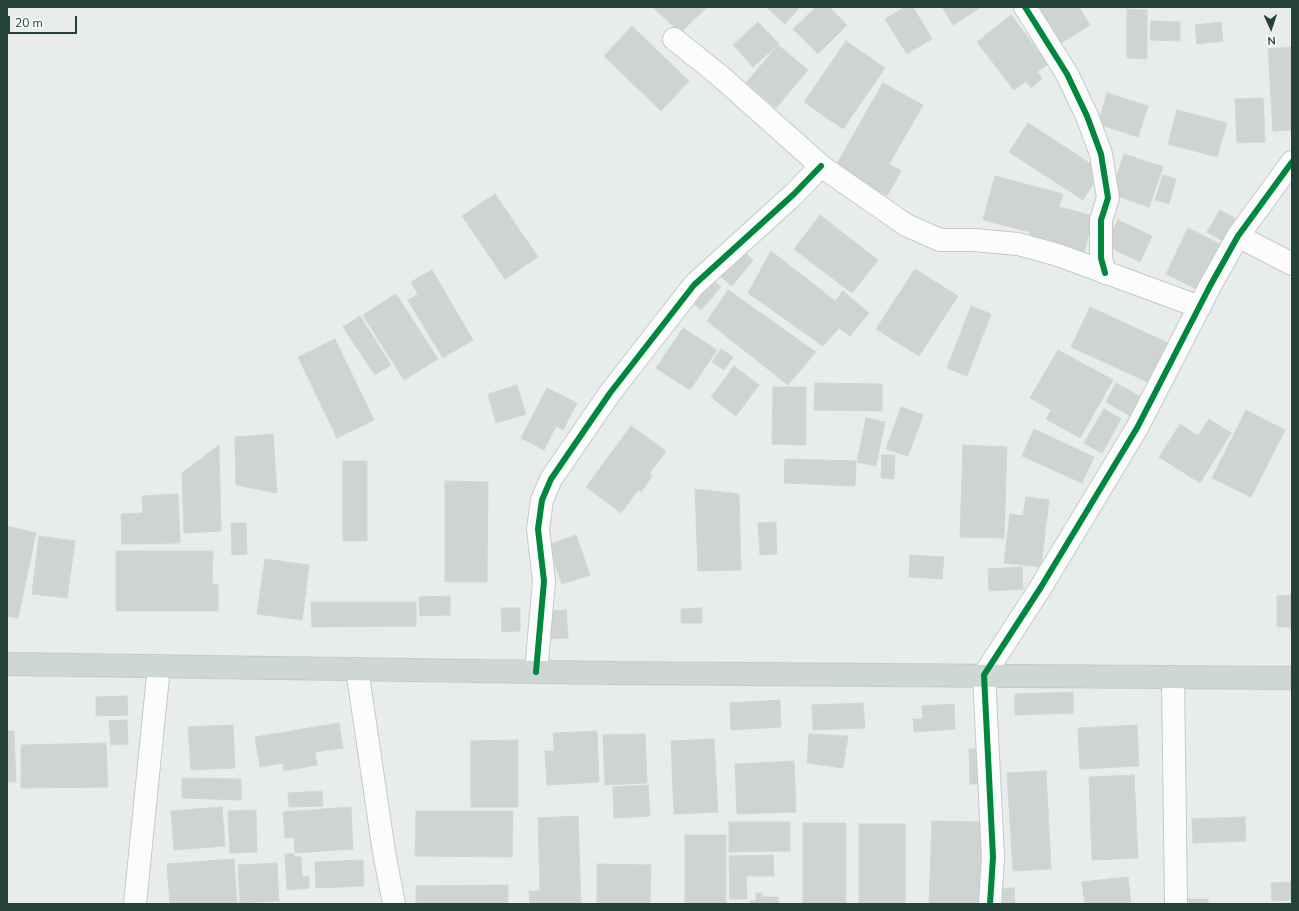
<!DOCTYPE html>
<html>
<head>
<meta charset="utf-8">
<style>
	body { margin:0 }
	#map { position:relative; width:1299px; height:911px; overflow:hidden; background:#e8edeb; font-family:"Nunito Sans",sans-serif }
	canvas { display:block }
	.frame { position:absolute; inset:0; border:8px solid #24423a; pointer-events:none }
	.north { position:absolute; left:1251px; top:8px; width:40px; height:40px; -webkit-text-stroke:3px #f7fbf9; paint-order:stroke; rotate:177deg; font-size:11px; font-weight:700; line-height:16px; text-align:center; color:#24423a }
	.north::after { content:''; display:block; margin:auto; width:14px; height:18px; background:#24423a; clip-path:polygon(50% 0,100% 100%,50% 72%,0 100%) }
	.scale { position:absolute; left:8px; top:16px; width:69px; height:18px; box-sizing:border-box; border:2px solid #24423a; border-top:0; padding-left:5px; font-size:12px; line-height:14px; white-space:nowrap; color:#24423a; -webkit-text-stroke:3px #f7fbf9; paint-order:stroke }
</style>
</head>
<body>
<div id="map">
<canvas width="1299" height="911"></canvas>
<div class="frame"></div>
<div class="north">N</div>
<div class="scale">20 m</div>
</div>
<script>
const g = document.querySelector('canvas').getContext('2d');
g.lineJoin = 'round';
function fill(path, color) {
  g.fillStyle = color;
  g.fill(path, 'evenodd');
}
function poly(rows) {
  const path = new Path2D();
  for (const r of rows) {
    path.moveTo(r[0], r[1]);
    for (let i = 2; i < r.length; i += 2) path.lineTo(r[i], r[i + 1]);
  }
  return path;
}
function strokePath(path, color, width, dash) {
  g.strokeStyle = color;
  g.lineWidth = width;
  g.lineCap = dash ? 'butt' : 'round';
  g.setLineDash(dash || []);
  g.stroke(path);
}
const building = poly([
	[653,7,707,7,680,33,653,7],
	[766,7,800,7,785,24,766,7],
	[816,7,829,7,847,25,818,54,793,29,816,7],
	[905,7,913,7,932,39,907,54,885,19,905,7],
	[942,7,981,7,953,25,942,7],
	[1032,7,1079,7,1090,25,1056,46,1032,7],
	[1127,9,1147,10,1147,59,1127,58,1127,9],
	[1011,15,1048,64,1037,72,1042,79,1031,88,1026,81,1014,90,977,42,1011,15],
	[1151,21,1180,22,1180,41,1150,40,1151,21],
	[758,22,779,44,753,67,733,45,758,22],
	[1221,22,1223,41,1197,44,1195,25,1221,22],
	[632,26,689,81,661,111,604,56,632,26],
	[846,41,885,68,843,129,804,102,846,41],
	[778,45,808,70,776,108,746,83,778,45],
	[1292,47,1292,130,1273,131,1268,49,1292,47],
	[883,83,923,105,889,164,901,171,887,196,835,167,883,83],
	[1107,93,1148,106,1138,137,1098,124,1107,93],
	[1263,98,1265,142,1237,143,1235,99,1263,98],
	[1177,110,1227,123,1217,157,1168,144,1177,110],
	[1028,123,1102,171,1083,200,1009,152,1028,123],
	[1124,154,1163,167,1149,207,1111,194,1124,154],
	[1163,175,1176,179,1169,204,1155,200,1163,175],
	[995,176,1063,194,1059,207,1094,216,1083,256,1027,242,1030,232,983,220,995,176],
	[495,194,538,257,505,279,462,216,495,194],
	[1220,210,1236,219,1223,241,1207,232,1220,210],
	[820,215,878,260,852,293,794,249,820,215],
	[1118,220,1152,236,1140,262,1105,245,1118,220],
	[1188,228,1222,245,1200,291,1166,274,1188,228],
	[741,250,753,260,732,286,720,276,741,250],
	[771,251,835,301,843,291,869,313,850,336,839,328,823,346,748,293,771,251],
	[915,269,958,296,919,356,876,329,915,269],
	[432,270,473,340,443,358,408,300,418,294,411,282,432,270],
	[709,276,721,287,701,310,689,299,709,276],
	[728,290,816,352,788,385,707,321,728,290],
	[396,294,438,359,404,380,363,315,396,294],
	[971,306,991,314,967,376,947,368,971,306],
	[1090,307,1170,344,1152,384,1071,347,1090,307],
	[360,316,391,365,375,375,343,327,360,316],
	[683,328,717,350,690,390,656,368,683,328],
	[335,339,374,420,337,438,298,357,335,339],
	[721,349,733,357,724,370,712,362,721,349],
	[1058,350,1113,380,1080,438,1046,419,1051,410,1030,398,1058,350],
	[734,366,759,385,736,416,711,397,734,366],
	[815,383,882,384,882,411,814,410,815,383],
	[1116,383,1143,398,1132,417,1106,402,1116,383],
	[517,385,526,414,496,423,488,394,517,385],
	[773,387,806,387,806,445,772,444,773,387],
	[547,388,577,403,563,430,556,426,544,450,521,438,547,388],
	[901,407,923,415,908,456,886,449,901,407],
	[1104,409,1121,419,1102,453,1084,443,1104,409],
	[1246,410,1285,430,1251,497,1212,478,1246,410],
	[866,418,885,422,876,466,857,462,866,418],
	[1209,419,1231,433,1200,483,1159,457,1180,424,1198,436,1209,419],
	[631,426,666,451,649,474,652,476,641,492,638,490,621,513,586,487,631,426],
	[1034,429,1094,457,1082,483,1022,456,1034,429],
	[273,434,277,493,236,485,235,437,273,434],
	[219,445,221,531,184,533,182,473,219,445],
	[963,445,1007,447,1004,538,960,537,963,445],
	[882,455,895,455,894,479,881,478,882,455],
	[785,459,856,461,855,486,784,483,785,459],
	[343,461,367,461,367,541,343,541,343,461],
	[445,481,488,482,487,582,445,582,445,481],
	[695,489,739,494,741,570,698,571,695,489],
	[178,494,180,543,122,544,121,514,143,513,142,496,178,494],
	[1026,497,1049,500,1041,567,1004,563,1010,514,1023,516,1026,497],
	[776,522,777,554,760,555,758,523,776,522],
	[231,523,246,523,247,554,232,555,231,523],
	[7,526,36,533,18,618,7,616,7,526],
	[576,535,590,575,562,584,548,545,576,535],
	[39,536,75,541,67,598,32,594,39,536],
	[116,551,213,551,212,584,218,584,218,611,116,611,116,551],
	[910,555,944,557,942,579,909,577,910,555],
	[265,559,309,565,302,620,257,614,265,559],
	[1022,567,1023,589,989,591,988,569,1022,567],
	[1292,595,1292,627,1277,627,1277,596,1292,595],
	[450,596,450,615,420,616,419,597,450,596],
	[311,602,416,602,416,626,312,627,311,602],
	[501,608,520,608,520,631,502,632,501,608],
	[702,608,702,623,681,623,681,609,702,608],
	[566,610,568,638,548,639,545,611,566,610],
	[1073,692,1073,713,1015,715,1015,694,1073,692],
	[127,696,128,715,96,716,96,697,127,696],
	[780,700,781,727,731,730,730,703,780,700],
	[863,703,865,728,813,730,812,705,863,703],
	[954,704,955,729,914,732,913,719,923,719,922,706,954,704],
	[127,720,128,744,111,745,109,721,127,720],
	[339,723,343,748,315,752,317,765,284,771,283,763,260,767,255,737,339,723],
	[233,725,235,768,191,770,188,727,233,725],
	[1137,725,1139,766,1080,769,1078,728,1137,725],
	[7,731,14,731,16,782,7,782,7,731],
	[597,731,599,782,547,785,545,751,554,751,553,733,597,731],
	[645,734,647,783,605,785,603,735,645,734],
	[809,734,848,736,843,768,807,763,809,734],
	[714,739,718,812,674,814,671,741,714,739],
	[518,740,518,807,471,807,471,741,518,740],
	[106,743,108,787,21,788,21,745,106,743],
	[969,749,986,749,987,784,970,784,969,749],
	[794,761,796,812,737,814,735,764,794,761],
	[1046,771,1051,869,1013,871,1007,773,1046,771],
	[1134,775,1138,858,1092,860,1089,777,1134,775],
	[182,778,241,779,241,800,182,798,182,778],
	[648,785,650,816,614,818,613,787,648,785],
	[322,791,323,806,289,807,288,793,322,791],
	[222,807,225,846,174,850,171,811,222,807],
	[351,807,353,849,295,853,294,837,285,838,283,812,351,807],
	[256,810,257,852,230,853,228,811,256,810],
	[416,811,513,811,512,857,415,856,416,811],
	[578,816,581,904,530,904,529,891,540,891,538,818,578,816],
	[1245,817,1246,841,1193,843,1192,819,1245,817],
	[932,821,982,822,979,904,929,904,932,821],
	[729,822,790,822,790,851,729,852,729,822],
	[803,823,846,823,846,904,803,904,803,823],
	[859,824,905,824,905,903,859,903,859,824],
	[685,835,726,835,726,904,685,904,685,835],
	[285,854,294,854,294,857,301,857,302,877,309,876,309,888,287,890,285,854],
	[773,855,774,876,746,876,747,899,730,899,729,856,773,855],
	[234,859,237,903,170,904,167,864,234,859],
	[363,860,364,886,316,888,315,862,363,860],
	[277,863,279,901,240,903,238,865,277,863],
	[597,864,651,865,650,904,597,904,597,864],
	[1128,877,1131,904,1085,904,1082,882,1128,877],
	[1292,882,1292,900,1272,901,1271,883,1292,882],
	[508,885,508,904,416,904,416,886,508,885],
	[1014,888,1015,904,995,904,994,889,1014,888],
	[756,893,762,893,762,897,778,897,779,904,750,904,750,901,756,901,756,893],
	[1187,899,1208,899,1208,904,1187,904,1187,899]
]);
fill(building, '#cfd4d2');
strokePath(building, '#d1d6d4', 1);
const minor = poly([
	[1025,7,1067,74,1087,116,1101,154,1108,198,1101,220,1101,258,1105,273],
	[674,39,719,75,821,166,906,225,940,240,974,240,1018,244,1058,255,1200,307],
	[1238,236,1292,264],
	[357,669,384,852,394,904],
	[536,672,544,581,538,529,542,500,551,479,610,393,694,285,794,194,821,166],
	[1173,677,1176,904],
	[135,904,159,666],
	[990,904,993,857,984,675,1041,587,1137,428,1210,286,1238,236,1292,162]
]);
const major = poly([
	[7,664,611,673,1292,678]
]);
strokePath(minor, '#c5cac8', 24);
strokePath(major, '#c3ccc9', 24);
strokePath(minor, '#fcfcfc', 22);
strokePath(major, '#cfd7d5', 22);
strokePath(poly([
	[1025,7,1067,74,1087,116,1101,154,1108,198,1101,220,1101,258,1105,273],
	[536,672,544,581,538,529,542,500,551,479,610,393,694,285,794,194,821,166],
	[990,904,993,857,984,675,1041,587,1137,428,1210,286,1238,236,1292,162]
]), '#00873e', 6);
</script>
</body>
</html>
